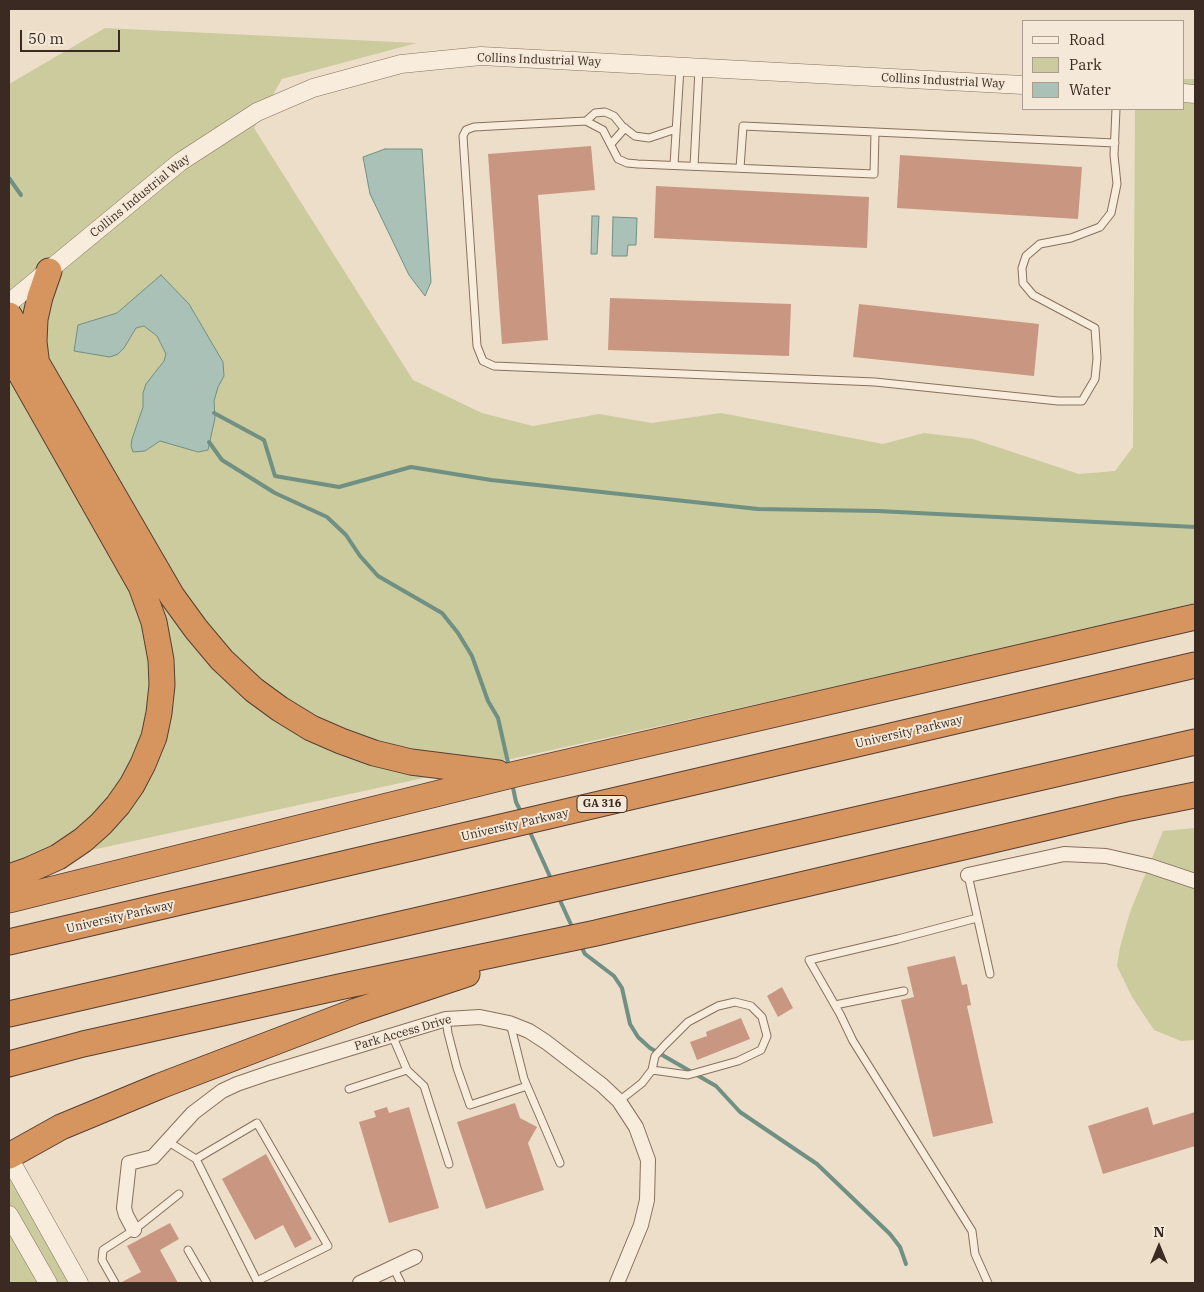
<!DOCTYPE html>
<html>
<head>
<meta charset="utf-8">
<style>
	body { margin:0 }
	#map { position:relative; width:1204px; height:1292px; overflow:hidden; background:#eddec9; font-family:"IBM Plex Serif",serif }
	canvas { display:block }
	.frame { position:absolute; inset:0; border:10px solid #3a2a21; pointer-events:none }
	.legend { position:absolute; left:1022px; top:20px; width:162px; height:90px; box-sizing:border-box; background:#f4e9d8; border:1px solid #aa9d8f; margin:0; padding:6px 9px; list-style:none; font-size:15px; color:#3a2a21 }
	.legend li { display:flex; align-items:center; gap:10px; height:25px }
	.legend b { width:25px; border:1px solid #aa9d8f }
	.north { position:absolute; left:1134px; top:1222px; width:50px; height:50px; -webkit-text-stroke:4px #f4e9d8; paint-order:stroke; rotate:0deg; font-size:14px; font-weight:700; line-height:20px; text-align:center; color:#3a2a21 }
	.north::after { content:''; display:block; margin:auto; width:18px; height:22px; background:#3a2a21; clip-path:polygon(50% 0,100% 100%,50% 72%,0 100%) }
	.scale { position:absolute; left:20px; top:30px; width:100px; height:22px; box-sizing:border-box; border:2px solid #3a2a21; border-top:0; padding-left:6px; font-size:15px; line-height:18px; white-space:nowrap; color:#3a2a21; -webkit-text-stroke:4px #f4e9d8; paint-order:stroke }
</style>
</head>
<body>
<div id="map">
<canvas width="1204" height="1292"></canvas>
<div class="frame"></div>
<ul class="legend">
<li><b style="height:6px;background:#f8ecdc"></b>Road</li>
<li><b style="height:14px;background:#cbcb9d"></b>Park</li>
<li><b style="height:14px;background:#aac1b8"></b>Water</li>
</ul>
<div class="north">N</div>
<div class="scale">50 m</div>
</div>
<script>
const g = document.querySelector('canvas').getContext('2d');
g.lineJoin = 'round';
function fill(path, color) {
  g.fillStyle = color;
  g.fill(path, 'evenodd');
}
function poly(rows) {
  const path = new Path2D();
  for (const r of rows) {
    path.moveTo(r[0], r[1]);
    for (let i = 2; i < r.length; i += 2) path.lineTo(r[i], r[i + 1]);
  }
  return path;
}
function strokePath(path, color, width, dash) {
  g.strokeStyle = color;
  g.lineWidth = width;
  g.lineCap = dash ? 'butt' : 'round';
  g.setLineDash(dash || []);
  g.stroke(path);
}
function write(font, color, halo, rows, align = 'center') {
  g.font = font + ' "IBM Plex Serif",serif';
  g.lineWidth = 4;
  g.setLineDash([]);
  g.textBaseline = 'middle';
  g.strokeStyle = halo;
  g.fillStyle = color;
  for (const [text, x, y, turn = 0] of rows) {
    g.save();
    g.translate(x, y);
    g.rotate((+turn || 0) * Math.PI / 180);
    g.textAlign = isNaN(turn) ? turn : align;
    if (halo) g.strokeText(text, 0, 0);
    g.fillText(text, 0, 0);
    g.restore();
  }
}
fill(poly([
	[105,28,417,43,282,79,254,128,413,380,482,413,533,426,599,414,652,423,721,413,883,444,924,433,973,439,1079,474,1115,471,1133,447,1135,109,1183,109,1183,79,1195,79,1195,603,1000,650,534,754,9,868,9,84],
	[1195,828,1195,1040,1181,1041,1154,1030,1132,997,1117,966,1120,947,1130,912,1163,831],
	[9,1178,73,1283,9,1283]
]), '#cbcb9d');
const water = poly([
	[385,149,422,149,431,282,425,296,409,275,370,194,363,157,385,149],
	[592,216,599,216,597,254,591,254,592,216],
	[613,217,637,218,636,245,628,245,627,256,612,256,613,217],
	[161,275,189,304,223,362,224,376,218,387,214,401,215,418,208,450,198,452,160,441,145,451,133,452,131,446,132,439,143,407,143,393,146,384,164,361,166,354,157,336,144,326,136,328,124,348,118,354,110,357,74,351,78,325,117,313,161,275]
]);
fill(water, '#aac1b8');
strokePath(water, '#709084', 1);
strokePath(poly([
	[9,178,21,195],
	[214,413,264,440,275,476,339,487,411,467,491,480,758,509,878,511,1195,527],
	[209,442,222,460,275,493,327,517,346,535,360,556,378,576,442,613,458,633,472,656,488,701,498,718,509,767],
	[512,783,516,802,521,812],
	[529,830,552,881],
	[558,896,573,929],
	[580,944,585,954,614,976,622,988,630,1024,638,1037,650,1048,716,1086,740,1112,817,1164,890,1234,900,1247,906,1264]
]), '#709084', 4);
fill(poly([
	[591,146,595,190,538,195,548,340,502,344,488,154],
	[900,155,1082,167,1078,219,897,208],
	[656,186,869,197,867,248,654,238],
	[610,298,791,304,789,356,608,350],
	[859,304,1039,324,1034,376,853,357],
	[955,956,962,985,967,984,971,1005,967,1006,993,1123,933,1137,901,1000,914,997,907,967],
	[782,987,793,1008,778,1017,767,996],
	[741,1018,750,1039,697,1060,690,1042,707,1036,706,1032],
	[515,1103,520,1118,537,1127,528,1143,544,1190,486,1209,457,1122],
	[387,1107,389,1113,409,1107,439,1208,389,1223,359,1122,376,1117,374,1111],
	[1148,1107,1153,1125,1195,1112,1195,1146,1103,1174,1088,1126],
	[266,1154,312,1239,295,1248,283,1225,255,1240,222,1179],
	[170,1223,179,1239,160,1250,178,1283,120,1283,141,1272,127,1246]
]), '#c99781');
const service = poly([
	[586,121,474,127,466,130,463,136,477,346,483,361,494,366,875,382,1058,401,1082,401,1095,379,1097,358,1095,328,1033,295,1023,283,1022,268,1026,256,1040,244,1071,238,1100,227,1111,213,1117,184,1114,155,1116,109],
	[676,129,649,138,635,136,622,126,614,116,605,112,595,113,586,121,603,130,618,159,627,163,638,164,874,174,875,132,743,126,740,168],
	[875,132,1115,143],
	[611,144,625,128],
	[674,165,680,68],
	[694,166,699,69],
	[968,875,990,974],
	[977,918,898,939,809,960,840,1014,853,1041,972,1231,975,1254,988,1283],
	[835,1005,904,991],
	[446,1019,448,1033,457,1068,470,1105,527,1086],
	[510,1023,524,1079,560,1163],
	[392,1035,407,1070,424,1086,449,1164],
	[349,1089,407,1070],
	[619,1101,642,1083,652,1070,655,1056,665,1045,688,1022,718,1006,735,1002,751,1006,762,1017,767,1036,761,1050,738,1061,688,1075,652,1070],
	[167,1141,196,1159,257,1281,328,1246,257,1123,196,1159],
	[188,1250,207,1283],
	[393,1267,401,1283],
	[115,1283,102,1260,103,1250,134,1230,179,1194]
]);
const minor = poly([
	[968,875,1064,854,1106,856,1150,866,1195,881],
	[134,1230,126,1215,124,1208,129,1163,153,1157,193,1113,222,1091,237,1084,269,1073,446,1019,480,1017,509,1023,529,1031,546,1042,602,1085,619,1101,636,1127,648,1160,647,1200,641,1225,617,1283],
	[360,1283,415,1257]
]);
const tertiary = poly([
	[1183,93,1195,94],
	[9,303,180,162,257,112,313,88,401,64,481,56,1023,85],
	[9,1158,79,1283],
	[9,1215,48,1283]
]);
const motorway = poly([
	[9,315,172,596,196,629,222,660,254,690,280,709,311,728,341,741,374,753,411,762,498,773],
	[9,353,141,586,154,622,161,660,162,685,159,713,154,737,143,764,132,785,118,805,101,824,83,840,58,857,29,870,9,877],
	[36,358,34,342,35,319,40,297,49,271],
	[9,900,516,774,1195,617],
	[9,942,1195,665],
	[9,1014,1195,742],
	[9,1064,83,1044,339,987,596,933,1125,809,1195,795],
	[9,1156,61,1127,160,1086,356,1011,467,974]
]);
strokePath(service, '#88705e', 9);
strokePath(minor, '#88705e', 16);
strokePath(tertiary, '#88705e', 19);
strokePath(motorway, '#573f32', 27);
strokePath(service, '#f8ecdc', 7);
strokePath(minor, '#f8ecdc', 14);
strokePath(tertiary, '#f8ecdc', 18);
strokePath(motorway, '#d6945f', 25);
for (const [x, y, w] of [
	[602,804,50]
]) {
  const box = new Path2D();
  box.roundRect(x - w / 2, y - 8.5, w, 17, 4);
  g.fillStyle = '#f4e9d8';
  g.fill(box);
  strokePath(box, '#3a2a21', 1);
}
write('bold 11px', '#3a2a21', null, [
	["GA 316",602,804]
]);
write('12px', '#3a2a21', '#f4e9d8', [
	["Collins Industrial Way",539,60,2],
	["Collins Industrial Way",943,81,3],
	["Collins Industrial Way",140,196,-39],
	["University Parkway",909,732,-13],
	["University Parkway",515,825,-13],
	["University Parkway",120,917,-13],
	["Park Access Drive",403,1033,-16]
]);
</script>
</body>
</html>
